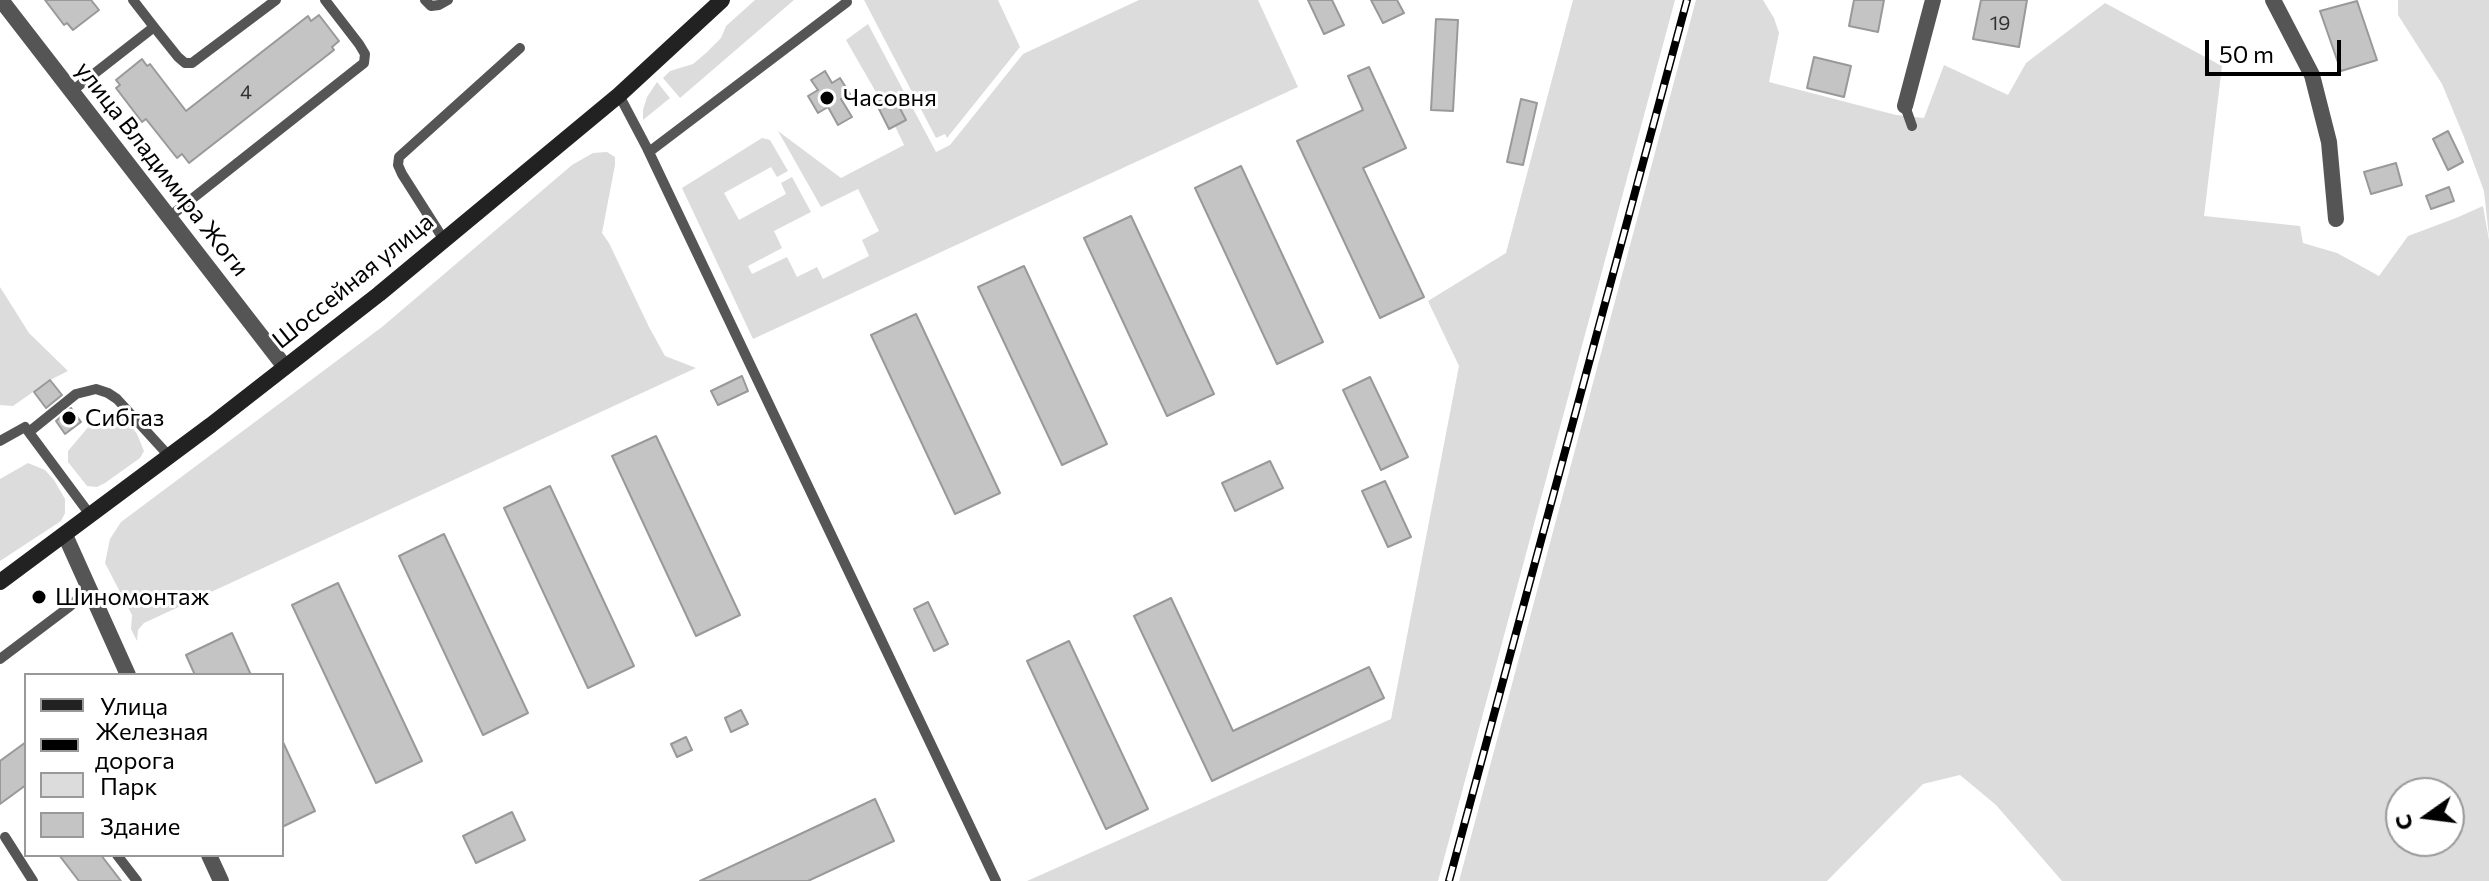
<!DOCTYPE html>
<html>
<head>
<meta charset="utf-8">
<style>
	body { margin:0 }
	#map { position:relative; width:2489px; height:881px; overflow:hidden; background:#fff; font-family:Commissioner,sans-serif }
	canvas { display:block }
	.legend { position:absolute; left:24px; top:673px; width:260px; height:184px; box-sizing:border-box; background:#fff; border:2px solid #999; margin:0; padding:10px 14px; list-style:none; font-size:24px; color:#000 }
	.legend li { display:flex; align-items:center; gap:16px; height:40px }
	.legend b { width:40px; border:2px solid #999 }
	.north { position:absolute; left:2385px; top:777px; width:80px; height:80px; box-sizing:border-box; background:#fff; border:2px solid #999; border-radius:50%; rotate:256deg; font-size:22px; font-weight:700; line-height:32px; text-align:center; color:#000 }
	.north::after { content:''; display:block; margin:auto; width:28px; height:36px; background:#000; clip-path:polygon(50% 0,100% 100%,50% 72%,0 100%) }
	.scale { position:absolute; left:2205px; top:40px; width:136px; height:36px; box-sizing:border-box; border:4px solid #000; border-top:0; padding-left:10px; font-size:24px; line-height:28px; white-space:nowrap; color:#000; -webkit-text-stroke:6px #fff; paint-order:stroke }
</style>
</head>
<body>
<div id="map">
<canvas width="2489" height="881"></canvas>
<ul class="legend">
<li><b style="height:10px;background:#222"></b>Улица</li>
<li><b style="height:10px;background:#000"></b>Железная дорога</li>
<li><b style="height:22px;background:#dcdcdc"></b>Парк</li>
<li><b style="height:22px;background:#c4c4c4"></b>Здание</li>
</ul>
<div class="north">С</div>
<div class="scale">50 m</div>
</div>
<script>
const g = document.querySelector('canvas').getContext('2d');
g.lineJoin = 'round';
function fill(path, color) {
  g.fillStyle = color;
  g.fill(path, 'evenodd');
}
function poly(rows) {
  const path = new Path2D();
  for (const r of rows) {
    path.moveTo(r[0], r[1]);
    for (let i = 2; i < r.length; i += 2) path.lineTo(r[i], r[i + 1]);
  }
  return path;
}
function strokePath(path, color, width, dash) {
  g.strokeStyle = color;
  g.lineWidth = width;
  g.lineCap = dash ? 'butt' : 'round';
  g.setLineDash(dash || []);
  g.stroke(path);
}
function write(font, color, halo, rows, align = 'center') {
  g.font = font + ' Commissioner,sans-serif';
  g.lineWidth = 6;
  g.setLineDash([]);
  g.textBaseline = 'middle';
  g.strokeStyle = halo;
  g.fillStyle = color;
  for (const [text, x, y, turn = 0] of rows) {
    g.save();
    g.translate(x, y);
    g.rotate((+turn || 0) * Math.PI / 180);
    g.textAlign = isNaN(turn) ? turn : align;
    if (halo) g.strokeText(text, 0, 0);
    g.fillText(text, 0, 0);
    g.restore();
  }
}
fill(poly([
	[755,0,794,0,680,98,663,78,670,71,693,64,706,53,721,38,726,26],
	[864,0,998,0,1020,47,947,138,945,134,936,138],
	[1139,0,1258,0,1298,87,753,339,682,188,762,138,770,140,788,171,777,177,771,167,724,193,739,220,786,194,781,183,792,177,811,212,774,231,782,248,748,266,752,274,787,257,797,277,817,267,823,279,869,256,862,240,879,231,858,189,821,207,778,131,841,178,904,145,895,126,906,120,894,95,881,101,846,40,868,24,936,152,950,145,1023,54],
	[1573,0,1675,0,1438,881,1027,881,1391,719,1459,366,1428,301,1506,253],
	[1696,0,1763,0,1774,18,1779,33,1769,82,1896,115,1924,118,1944,65,2008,95,2026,63,2105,3,2222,66,2204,216,2300,226,2303,243,2337,253,2379,276,2408,236,2456,218,2483,206,2489,240,2489,881,2062,881,1996,805,1960,775,1923,784,1827,881,1459,881],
	[2401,793,2449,793,2449,841,2401,841],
	[2398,0,2489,0,2489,237,2484,191,2464,137,2442,84,2398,15],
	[657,82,670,98,643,120,643,110,647,97],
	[607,152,615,157,615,165,602,233,609,243,649,327,665,356,696,368,144,623,138,630,137,641,131,629,132,615,105,563,110,539,121,522,382,327,572,165,593,153],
	[0,287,29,333,68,371,50,380,13,406,0,405],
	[110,415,125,418,137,434,144,451,140,458,105,483,97,487,87,486,68,462,68,451,90,425],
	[28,463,45,470,54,480,65,499,65,513,61,521,0,561,0,479]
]), '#dcdcdc');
const building = poly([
	[45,0,91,0,99,10,73,30,67,23,64,25,45,0],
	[1308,0,1332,0,1344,25,1324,34,1308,0],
	[1371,0,1397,0,1404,13,1383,23,1371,0],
	[1854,0,1884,0,1878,32,1849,26,1854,0],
	[1981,0,2027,0,2019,47,1973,39,1981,0],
	[2357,1,2377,60,2341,71,2320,11,2357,1],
	[319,15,339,41,332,47,334,50,189,163,182,154,177,158,146,119,142,122,116,88,120,85,116,80,142,59,147,66,150,64,186,111,308,16,311,21,319,15],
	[1436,19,1458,20,1453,111,1431,110,1436,19],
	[1814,57,1851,66,1844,97,1807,88,1814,57],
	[1369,67,1406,148,1363,168,1424,297,1380,318,1297,141,1363,110,1348,76,1369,67],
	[825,71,832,83,840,78,850,94,841,99,852,117,838,125,828,107,818,113,808,96,818,90,811,80,825,71],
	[893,95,906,120,889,129,876,103,893,95],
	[1521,99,1537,103,1523,165,1507,162,1521,99],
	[2448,131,2463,162,2448,170,2433,139,2448,131],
	[2396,163,2402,185,2371,194,2364,172,2396,163],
	[1241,166,1323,342,1277,364,1195,188,1241,166],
	[2449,187,2454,201,2431,209,2426,196,2449,187],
	[1131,216,1214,394,1167,416,1084,238,1131,216],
	[1024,266,1107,444,1062,465,978,287,1024,266],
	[916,314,1000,493,955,514,871,335,916,314],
	[742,376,748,391,718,405,711,391,742,376],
	[1370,377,1408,457,1381,470,1343,390,1370,377],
	[50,380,62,395,46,408,34,392,50,380],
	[71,408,81,422,65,434,56,421,71,408],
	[656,436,740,615,696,636,612,456,656,436],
	[1270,461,1283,488,1235,511,1222,483,1270,461],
	[1385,481,1411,537,1388,547,1362,491,1385,481],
	[550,486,634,666,588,688,504,508,550,486],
	[444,534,528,713,483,735,399,556,444,534],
	[338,583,422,761,376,783,292,605,338,583],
	[1171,598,1233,731,1369,667,1384,698,1212,781,1134,616,1171,598],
	[928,602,948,644,934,651,914,609,928,602],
	[232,633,251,675,195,675,186,655,232,633],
	[1069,641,1148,809,1106,829,1027,661,1069,641],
	[741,710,748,724,731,732,725,718,741,710],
	[686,737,692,750,677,757,671,744,686,737],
	[282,740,315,811,282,827,282,740],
	[26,742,26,785,0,804,0,761,26,742],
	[875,799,894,841,808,881,700,881,875,799],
	[512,812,525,840,476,863,463,836,512,812],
	[59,855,101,855,121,881,79,881,59,855]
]);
fill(building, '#c4c4c4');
strokePath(building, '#999', 2);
strokePath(poly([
	[133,0,154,27],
	[425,0,431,6,439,5,448,0],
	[72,91,154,27,178,57,185,63,192,63,276,0],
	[619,95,647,148,996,881],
	[1905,106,1912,126],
	[649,152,847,2],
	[169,217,364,63,365,54,359,44,325,0],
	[444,240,402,174,398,165,399,157,520,48],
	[29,432,76,394,96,389,108,393,117,399,169,456],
	[0,441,25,427,91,516],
	[0,659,69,607,89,589],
	[5,837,33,881],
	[117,855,137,881]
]), '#555', 10);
strokePath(poly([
	[1,0,285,367],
	[2273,0,2312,75,2329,142,2336,219],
	[1905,106,1933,0],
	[65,535,128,675],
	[209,855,221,881]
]), '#555', 16);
strokePath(poly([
	[0,582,211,425,379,294,619,95,722,0]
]), '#222', 16);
const rail = poly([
	[1449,881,1687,0]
]);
strokePath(rail, '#000', 8);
strokePath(rail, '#fff', 5, [15]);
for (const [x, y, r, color] of [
	[827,98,8,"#000"],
	[69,418,8,"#000"],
	[39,597,8,"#000"]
]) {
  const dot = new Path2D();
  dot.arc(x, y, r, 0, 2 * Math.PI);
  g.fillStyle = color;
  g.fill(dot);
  strokePath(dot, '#fff', 3);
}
write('20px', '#313131', null, [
	["19",2000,23],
	["4",246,92]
]);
write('24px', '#000', '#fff', [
	["Часовня",843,98],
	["Сибгаз",85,418],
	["Шиномонтаж",55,597]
], 'left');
write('24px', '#000', '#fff', [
	["улица Владимира Жоги",162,169,52],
	["Шоссейная улица",353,281,-39]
]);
</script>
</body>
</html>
